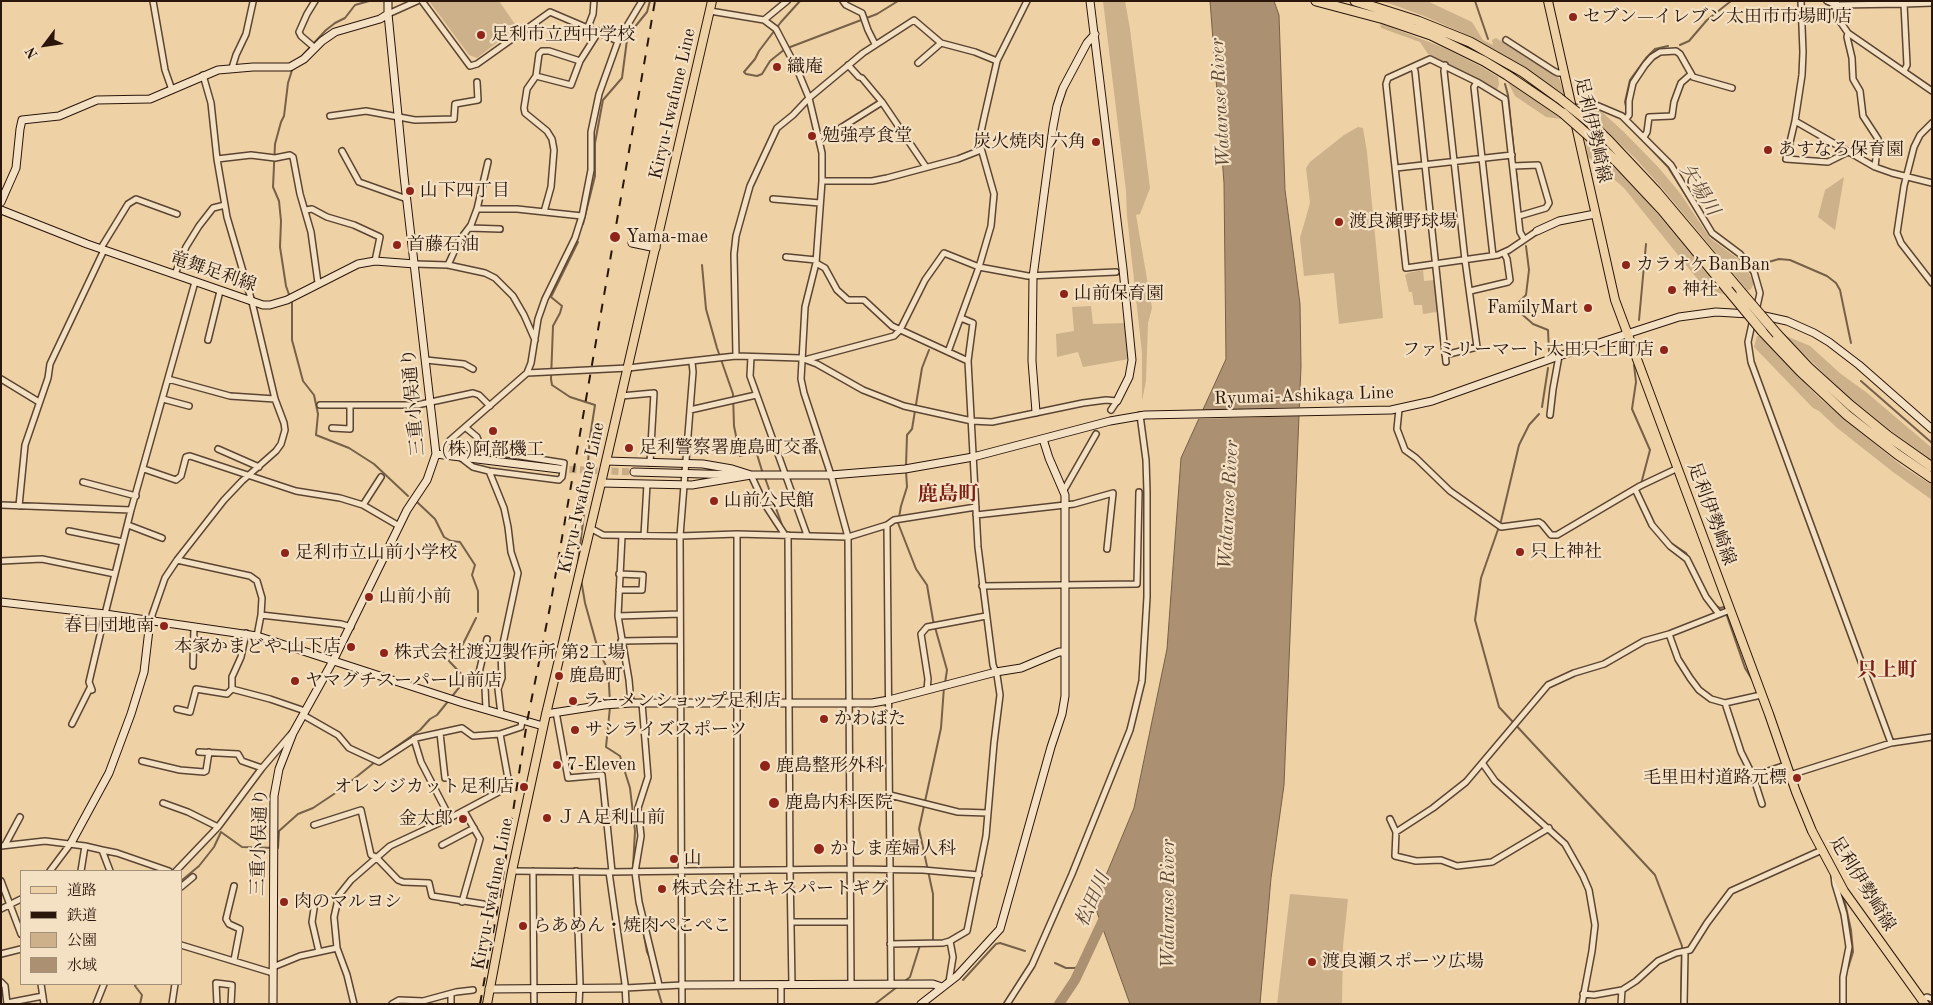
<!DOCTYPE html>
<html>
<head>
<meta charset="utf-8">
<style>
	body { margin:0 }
	#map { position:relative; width:1933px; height:1005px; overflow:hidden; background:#eed1a5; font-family:"Old Standard TT","Noto Serif JP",serif }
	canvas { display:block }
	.frame { position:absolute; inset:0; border:2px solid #2a160b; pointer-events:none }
	.legend { position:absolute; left:20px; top:870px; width:162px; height:115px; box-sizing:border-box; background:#f4e1c4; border:1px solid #a3907a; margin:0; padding:6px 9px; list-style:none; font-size:15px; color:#2a160b }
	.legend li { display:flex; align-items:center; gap:10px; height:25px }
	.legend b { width:25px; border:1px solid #a3907a }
	.north { position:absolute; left:20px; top:20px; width:50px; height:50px; -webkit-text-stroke:4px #f4e1c4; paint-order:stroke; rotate:239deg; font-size:14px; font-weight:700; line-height:20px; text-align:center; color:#2a160b }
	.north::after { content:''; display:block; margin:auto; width:18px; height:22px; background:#2a160b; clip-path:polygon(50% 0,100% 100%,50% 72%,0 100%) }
</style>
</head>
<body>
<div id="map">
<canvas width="1933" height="1005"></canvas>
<div class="frame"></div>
<ul class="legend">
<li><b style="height:6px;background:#eed1a5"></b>道路</li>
<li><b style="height:6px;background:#2a160b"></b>鉄道</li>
<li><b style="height:14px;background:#cdb18b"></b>公園</li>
<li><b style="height:14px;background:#ab9171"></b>水域</li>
</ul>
<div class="north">N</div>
</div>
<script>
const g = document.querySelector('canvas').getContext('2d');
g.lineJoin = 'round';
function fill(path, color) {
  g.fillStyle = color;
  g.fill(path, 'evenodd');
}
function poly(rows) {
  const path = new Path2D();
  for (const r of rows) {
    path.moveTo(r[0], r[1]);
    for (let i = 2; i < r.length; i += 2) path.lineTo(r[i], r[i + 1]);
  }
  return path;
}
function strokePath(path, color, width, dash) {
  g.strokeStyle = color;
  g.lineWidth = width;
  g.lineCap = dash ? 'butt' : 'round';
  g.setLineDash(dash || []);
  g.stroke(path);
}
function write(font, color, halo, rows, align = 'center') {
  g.font = font + ' "Old Standard TT","Noto Serif JP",serif';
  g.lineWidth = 4.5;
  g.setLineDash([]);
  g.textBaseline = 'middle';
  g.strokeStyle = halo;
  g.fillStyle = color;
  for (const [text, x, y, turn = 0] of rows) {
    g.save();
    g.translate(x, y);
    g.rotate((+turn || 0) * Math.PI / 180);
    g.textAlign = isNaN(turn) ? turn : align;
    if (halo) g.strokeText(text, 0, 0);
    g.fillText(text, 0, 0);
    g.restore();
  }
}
fill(poly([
	[429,1,499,1,517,27,477,58,469,55],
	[1103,1,1125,1,1130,29,1150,188,1140,214,1136,215,1152,308,1148,323,1146,381,1142,401,1142,353,1127,216,1126,191],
	[1378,1,1427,1,1472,22,1483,40,1493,45,1492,40,1496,38,1559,78,1564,94,1500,53,1465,34,1424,16,1391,4],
	[1380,23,1442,47,1480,66,1498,77,1499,84,1497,90,1428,54,1420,42,1381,28],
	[1508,82,1524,92,1562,119,1546,117,1515,96],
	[1593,108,1602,112,1624,132,1659,168,1680,193,1710,238,1737,258,1748,272,1754,283,1751,289,1748,291,1742,284,1661,187,1635,158,1586,112],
	[1358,127,1363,128,1367,152,1383,318,1339,324,1334,273,1304,276,1300,238,1310,203,1306,168,1310,162,1344,135],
	[1585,139,1618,171,1650,205,1724,294,1707,291,1624,188,1588,157],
	[1844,177,1835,230,1818,217,1825,190],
	[1423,270,1424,281,1435,280,1438,309,1436,312,1423,314,1422,305,1414,305,1412,292,1409,292,1405,275,1408,273],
	[1091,306,1093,324,1126,323,1129,359,1083,367,1078,352,1057,357,1056,334,1074,331,1072,307],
	[1784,335,1810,346,1841,374,1866,392,1932,448,1932,460,1890,430,1843,392],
	[1757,336,1760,336,1816,395,1844,419,1902,466,1932,485,1932,500,1893,472,1836,427,1819,411,1813,408,1754,347],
	[1290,894,1348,899,1343,946,1342,1004,1277,1004]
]), '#cdb18b');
const water = poly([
	[1210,1,1274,1,1279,15,1285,190,1300,304,1301,366,1284,785,1271,878,1260,1004,1130,1004,1094,904,1134,808,1167,649,1181,458,1226,359,1224,183,1210,1]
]);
fill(water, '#ab9171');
strokePath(water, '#776048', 1);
fill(poly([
	[1302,407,1302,416,1196,419,1200,410]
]), '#eed1a5');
strokePath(poly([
	[800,1,781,22,759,51,755,59,744,72,746,74,757,76,762,74,770,61,785,49,877,14,898,1],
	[1475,1,1488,39],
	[1680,45,1689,41,1707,20,1731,1],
	[300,58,326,30,335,23,345,18,355,5,369,1],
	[293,67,288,83,284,116,281,122,275,144,273,187,279,201,281,221,280,247,286,286,292,303,292,340,303,381,314,395,318,414,316,435,349,448,374,464,408,496],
	[1505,84,1508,95,1520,209],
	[1627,111,1625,102,1630,80,1646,58,1655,49,1668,46],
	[1635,132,1668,167,1712,237,1738,256,1743,262],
	[583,224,595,176,595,143,602,105,603,100,622,78,627,40,634,28,647,12,650,1],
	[1526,246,1529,270,1526,295,1519,302,1516,309,1533,324,1548,330,1549,352],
	[702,265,706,309,717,348,733,394,734,426,740,456,756,451,763,474],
	[1758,265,1779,259,1790,260,1827,276,1836,283,1840,290,1851,343],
	[1639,320,1646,244],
	[1634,365,1636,382,1632,409,1650,450,1641,484],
	[1861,381,1932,443],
	[1542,407,1548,368],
	[1539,414,1529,425,1519,445,1501,521,1481,578,1475,620,1499,707,1655,875,1682,946,1681,1004],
	[906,466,907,435,912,429,922,368,929,350],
	[906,471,907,487,901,506,898,523,916,569,927,585,933,620,947,670,945,683],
	[765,478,782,525],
	[417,502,435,519,444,537,451,541,460,542,475,565,472,575,478,591,478,612],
	[1671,543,1686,553,1688,557],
	[577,571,584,514,590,437,595,405,570,397,552,385,551,379,553,326,560,313,562,306,551,297,578,242],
	[581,579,585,603,599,653,608,669,610,702],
	[1715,605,1720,608,1724,607],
	[1727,616,1745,668,1753,681],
	[610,707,606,747,620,756,630,788,635,831,633,867],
	[383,756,420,730,430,719,437,715,466,679,449,661,460,650,476,618],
	[634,880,635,892],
	[181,881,199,866,214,847,221,832,242,847,278,848,279,831,298,814,313,808,340,790,375,762],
	[1840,893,1845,903,1851,930,1853,952,1848,968],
	[641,919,647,952,651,960],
	[933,941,933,894,919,829,941,728,944,687],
	[1055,963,1066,968,1075,968,1082,965],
	[963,980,996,944,1000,943,1025,951],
	[905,981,910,977,920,945],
	[136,984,135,986,142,995,140,1004],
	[657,987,662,1004],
	[875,1004,897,987]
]), '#776048', 2);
strokePath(poly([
	[1059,1004,1075,980,1106,914]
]), '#ab9171', 10);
strokePath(poly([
	[559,469,634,472]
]), '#c7ac86', 7, [7, 3.5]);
const street = poly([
	[153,1,165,70,172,90],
	[315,1,307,14,299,32,301,36,315,48],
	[422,1,470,66,477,64,550,12,618,41],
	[843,1,846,5,862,13,868,30,875,44],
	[1801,1,1803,52,1802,75,1795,121,1786,159,1828,162,1848,152],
	[1827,1,1836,5,1904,4],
	[1836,5,1837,17,1848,33,1932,91],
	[710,11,764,20,776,29,797,69,809,98,822,153,822,181,816,263,805,307,801,379,804,393,831,475,848,537,851,984],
	[388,14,417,1],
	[764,20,787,1],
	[588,27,593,14,594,1],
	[1848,33,1847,37,1852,58,1853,79,1860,91,1863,116,1878,139,1875,167],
	[1506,40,1554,71,1558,73,1564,73],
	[580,61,599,31],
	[918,63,941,43],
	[1445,65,1444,71,1465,260,1477,347,1445,355],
	[1413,67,1415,71,1446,362],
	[232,68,236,55,246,34,253,2],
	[1904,71,1907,65,1904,4,1932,3],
	[536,76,571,85,580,61,549,51,542,51,539,54,536,76,527,89,524,108,525,113,547,131,552,139,554,150,551,187,544,212],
	[1477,82,1474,87,1493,256],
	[882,102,926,167],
	[1572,108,1596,105,1622,116,1671,165,1712,233,1740,254,1754,272,1760,293,1756,311],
	[330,116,366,111,415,120,454,119,455,104,478,100,477,82],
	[1626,119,1629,115,1629,101,1633,83,1645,65,1652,57,1660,52,1676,51,1680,54,1693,77,1732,88],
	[1795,121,1875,167,1892,173,1932,183],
	[1932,123,1920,135,1914,147,1904,186,1897,233,1901,243,1932,283],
	[819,137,839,129,882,102,862,78,859,77,848,65],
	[1644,137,1647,132,1649,117,1672,116,1674,102,1681,83,1690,75],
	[342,151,359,182,407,199],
	[217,159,251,155,275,158,290,155,293,157,300,194,311,232,318,283],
	[1513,166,1538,165,1549,203,1546,208,1519,216],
	[1396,168,1512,155],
	[822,181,872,181,887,178,958,159,981,150],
	[773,199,820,203],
	[477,209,517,209,582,216],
	[306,210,312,209,327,217,354,225,380,237,375,261],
	[469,228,500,229],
	[1524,239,1520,232,1505,99,1477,82,1430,59,1388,78,1386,84,1406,268,1498,255,1509,250,1537,231],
	[101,248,128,204,136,199,177,214],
	[786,257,816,260],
	[816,263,825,268,837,290,848,300,864,300,892,326,968,361,978,547,993,665,997,675,1000,695,994,743,986,836,967,931,950,941,943,943,890,944],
	[415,264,448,265,485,273,495,278,513,296,524,315,535,340],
	[448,265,459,241,471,225,477,209,488,162],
	[175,274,186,247,199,226,213,208,225,205],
	[1470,291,1508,282,1510,280,1507,259,1504,253],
	[961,318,973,323,968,361],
	[1753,319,1748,342,1751,362,1891,743],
	[208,340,220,291],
	[948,352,979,267,991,226,994,194,979,141,984,118,997,61,1027,1],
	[736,356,734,254,736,236,750,186,777,128,793,115,809,98,863,53,914,20,941,43,975,52,997,61],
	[751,357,750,376,807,535],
	[808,359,894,336,900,330,925,280,944,253,979,267,1028,276,1116,272],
	[426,360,464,364,473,369],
	[527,373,628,368,736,356,801,358,817,364,863,390,904,406,972,421,992,422,1083,403,1106,400,1117,401,1111,410],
	[1,379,39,402],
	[168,379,230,396,275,399],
	[621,396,654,393,650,463],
	[163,399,189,406],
	[320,405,417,405,473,393,479,395,490,406],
	[1399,409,1397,429,1405,450,1416,458,1450,491,1501,527,1539,522,1542,524,1551,535,1557,535,1640,486,1678,468],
	[690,410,756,395],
	[1550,415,1553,389,1559,356],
	[465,427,477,437,482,451],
	[332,428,350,429,350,406],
	[448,442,527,373,531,363,538,319,545,299,575,238,582,216,591,170,591,132,599,94,618,41,642,1],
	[218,449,259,467],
	[488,451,564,463,562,477,559,480,489,471,473,467,460,457,474,452,488,451],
	[144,469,176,480,181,476,186,457,190,456,296,491,340,498,363,505,399,526],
	[489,471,504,508,508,527,511,552,518,573,501,653,502,678,498,689,501,714],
	[751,475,764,503,785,535],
	[83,482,136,496],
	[1635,489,1652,525,1670,546,1687,559,1706,597,1719,614],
	[1064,490,1096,434],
	[1,505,131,510],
	[363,505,381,477],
	[19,506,25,445,48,378,50,364,104,250],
	[976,515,1074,504,1113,493,1107,549],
	[128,525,162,538],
	[887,525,891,984],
	[590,528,603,535,680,536,737,534,848,537,887,525,894,520,976,507],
	[69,531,123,542],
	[737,534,737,984],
	[788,535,790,870,792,985],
	[622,536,618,616,629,680,631,703],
	[644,536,647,484],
	[177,560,250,576,257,581,262,598,261,615,257,636],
	[1,561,42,559,115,574],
	[982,586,1137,584,1139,492],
	[619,590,642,590,643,575,619,574],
	[261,615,341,624,351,627],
	[618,616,680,614],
	[150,621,165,578,177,560,224,500,242,481,276,451,281,444,285,430,284,423,275,399,252,302,227,217,217,159,211,103,203,75],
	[246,633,241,657,232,677,232,689,270,699,305,711],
	[1669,634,1678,659,1690,678,1699,690,1711,699,1725,703,1761,695],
	[621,641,680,640],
	[193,666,194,627],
	[92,690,89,682,105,614,131,510,195,282],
	[927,690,928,679,921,634,927,627,986,616],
	[642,703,648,777,638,808,641,836,635,872,639,902,659,985],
	[1725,703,1741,752,1753,776,1762,804],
	[177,709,190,712,196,689,227,694,232,689],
	[486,709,485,687,477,681,487,639],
	[556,712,568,778,602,775,612,872],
	[303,715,338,735,349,748,379,762,416,738,462,728,473,736,500,734,521,727,522,720],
	[72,724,90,688],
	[440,733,445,778],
	[414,739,421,762,450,818],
	[199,752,238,754,242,761,262,768],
	[142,761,180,770,204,772,206,771,209,752],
	[1483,764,1495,781,1565,844,1583,876,1589,890,1595,925,1592,951,1582,1004],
	[1790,775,1891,743,1932,737],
	[1753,776,1786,765],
	[890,795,958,812,988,813],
	[163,803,188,812,218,827],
	[1390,819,1396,832,1433,808,1466,782,1548,685,1574,673,1604,664,1644,641,1669,634,1730,610],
	[314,825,361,810,371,855,376,857,398,880,403,882,429,883,432,896,483,904],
	[1396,832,1395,856,1416,861,1441,860,1457,866,1492,862,1549,828],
	[5,845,20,817],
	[442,845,474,828],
	[1,846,45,841,85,846,102,850,110,871],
	[102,850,117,853,169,871],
	[50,871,71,843],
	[81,871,85,846],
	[176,871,218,827,262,768,292,733],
	[512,871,609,872,849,869,923,870,979,875],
	[533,871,534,1004],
	[576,871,580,984,579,1004],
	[609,872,625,984,626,1004],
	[1834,876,1835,884,1844,914,1849,947,1843,977,1843,1004],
	[1,881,21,934],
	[181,887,193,877],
	[315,902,312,922,319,952],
	[462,902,480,839,464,811],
	[1,909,21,899],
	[791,922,850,922],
	[181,945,273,973],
	[1,954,21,949],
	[234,960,240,929,229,924,226,919,234,886],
	[273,967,300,956,337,948],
	[1,982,5,986,7,1004],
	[949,982,953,957,950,941],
	[41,984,44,1004],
	[625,988,682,985],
	[451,994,451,1004],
	[1583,994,1594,995,1622,990,1636,981,1658,961,1676,953,1690,950,1707,923,1731,891,1822,850],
	[1922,1000,1927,997,1932,999],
	[7,1003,43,996],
	[96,1004,104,984],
	[172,1004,175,984],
	[217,1004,216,983,232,985,231,1004],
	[354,1004,347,975,337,948,334,917,339,895,351,880,390,846,450,818,508,787,509,784,500,734],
	[392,1004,399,1000,423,1001,456,992,473,990],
	[682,1004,680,536,693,372,692,362],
	[781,1004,781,984],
	[1007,1004,1032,965,1072,874,1130,730,1142,681,1147,597,1147,492,1146,460,1140,415],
	[1621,1004,1622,990],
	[1684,1004,1685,952]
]);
const secondary = poly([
	[1090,1,1123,269,1132,360,1129,377,1117,401],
	[1835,1,1836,5],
	[1,202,16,168,20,129,22,120,59,116,97,100,150,99,218,70,253,67,290,67,304,59,322,41,335,32,380,19,388,14],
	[1,210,87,244,263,305,270,305,287,300,358,264,375,261,415,264],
	[1537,231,1559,221,1595,214],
	[632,243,656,248],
	[1760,315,1787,321,1814,333,1829,342,1859,365,1932,429],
	[1036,412,1032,361,1033,277,1053,127,1057,106,1063,88,1087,43,1095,34],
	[436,454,559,469],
	[606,461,703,464,732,469,751,475],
	[634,472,738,475],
	[601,483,692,485,751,475,831,475,905,469,973,457,1110,421,1145,415,1391,410,1432,401,1559,356,1679,317,1716,312,1749,314],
	[1,602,105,614,257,636,463,703,543,726],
	[546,714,604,705,631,703,872,703,889,700,996,672,1021,668,1059,652,1064,652],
	[71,843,109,773,131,714,144,672,150,621],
	[682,985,933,984,942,987],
	[489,989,625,988],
	[273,1004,274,796,279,769,293,733,333,661,407,510,427,480,436,454,404,176,388,14,388,1],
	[921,1004,957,976,1000,929,1051,747,1062,714,1065,696,1065,495,1049,458,1043,439]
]);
const primary = poly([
	[1548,1,1615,300,1769,714,1796,792,1812,831,1844,891,1925,1004],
	[487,1004,512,871,546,714,601,483,712,1]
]);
const highway = poly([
	[1316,1,1384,19,1431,35,1484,61,1507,75,1563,113],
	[1355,1,1418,21,1470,42,1523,72,1559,98],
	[1588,121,1609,141,1656,191,1741,292],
	[1588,135,1617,162,1662,210,1728,290],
	[1762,331,1800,371,1847,415,1897,454,1932,478],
	[1777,334,1808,367,1850,405,1888,436,1932,467]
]);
strokePath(street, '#5b4532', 8);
strokePath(secondary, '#2a160b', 9);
strokePath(primary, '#2a160b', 10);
strokePath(highway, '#2a160b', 11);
strokePath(street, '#f4e1c4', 5);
strokePath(secondary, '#f4e1c4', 7);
strokePath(primary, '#eed1a5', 8);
strokePath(highway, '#eed1a5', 9);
strokePath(poly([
	[480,1004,500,895,527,722,550,607,655,1]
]), '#2a160b', 2, [9, 9]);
const highwayBridge = poly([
	[1559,98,1588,121],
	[1563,113,1588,135],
	[1728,290,1762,331],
	[1741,292,1777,334]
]);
strokePath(highwayBridge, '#2a160b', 11, []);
strokePath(highwayBridge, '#eed1a5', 9);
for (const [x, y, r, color] of [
	[1573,17,5,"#8f2418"],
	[481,35,5,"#8f2418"],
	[777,67,5,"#8f2418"],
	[812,136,5,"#8f2418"],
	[1096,142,5,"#8f2418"],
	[1768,150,5,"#8f2418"],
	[410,191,5,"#8f2418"],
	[1339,222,5,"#8f2418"],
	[615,237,6,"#8f2418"],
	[397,245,5,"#8f2418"],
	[1626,265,5,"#8f2418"],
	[1672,290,5,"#8f2418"],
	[1064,294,5,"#8f2418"],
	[1588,308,5,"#8f2418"],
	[1664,350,5,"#8f2418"],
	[493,431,5,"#8f2418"],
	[629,448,5,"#8f2418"],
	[714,501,5,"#8f2418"],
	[1520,552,5,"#8f2418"],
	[285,553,5,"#8f2418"],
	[369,597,5,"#8f2418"],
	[164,626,5,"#8f2418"],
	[351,647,5,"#8f2418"],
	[384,653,5,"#8f2418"],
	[559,676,5,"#8f2418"],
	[295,681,5,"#8f2418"],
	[573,701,5,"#8f2418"],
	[824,719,5,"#8f2418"],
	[575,730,5,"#8f2418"],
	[557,765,5,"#8f2418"],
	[765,766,6,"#8f2418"],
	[1797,778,5,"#8f2418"],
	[524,787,5,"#8f2418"],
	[774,803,6,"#8f2418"],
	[547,818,5,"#8f2418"],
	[463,819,5,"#8f2418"],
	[819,849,6,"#8f2418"],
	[674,859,5,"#8f2418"],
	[662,889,5,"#8f2418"],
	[284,902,5,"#8f2418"],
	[523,926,5,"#8f2418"],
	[1312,962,5,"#8f2418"]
]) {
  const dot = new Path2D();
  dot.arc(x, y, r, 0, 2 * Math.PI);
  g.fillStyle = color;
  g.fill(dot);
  strokePath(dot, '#f4e1c4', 2);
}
write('18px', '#2a160b', '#f4e1c4', [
	["セブン−イレブン太田市市場町店",1583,17],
	["足利市立西中学校",491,35],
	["織庵",787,67],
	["勉強亭食堂",822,136],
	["炭火焼肉 六角",1086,142,"right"],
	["あすなろ保育園",1778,150],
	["山下四丁目",420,191],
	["渡良瀬野球場",1349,222],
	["Yama-mae",626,237],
	["首藤石油",407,245],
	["カラオケBanBan",1636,265],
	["神社",1682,290],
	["山前保育園",1074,294],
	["FamilyMart",1578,308,"right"],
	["ファミリーマート太田只上町店",1654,350,"right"],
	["足利警察署鹿島町交番",639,448],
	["(株)阿部機工",493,450,"center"],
	["山前公民館",724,501],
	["只上神社",1530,552],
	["足利市立山前小学校",295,553],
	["山前小前",379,597],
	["春日団地南",154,626,"right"],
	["本家かまどや 山下店",341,647,"right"],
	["株式会社渡辺製作所 第2工場",394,653],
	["鹿島町",569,676],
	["ヤマグチスーパー山前店",305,681],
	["ラーメンショップ足利店",583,701],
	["かわばた",834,719],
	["サンライズスポーツ",585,730],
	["7-Eleven",567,765],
	["鹿島整形外科",776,766],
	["毛里田村道路元標",1787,778,"right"],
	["オレンジカット足利店",514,787,"right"],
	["鹿島内科医院",785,803],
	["ＪＡ足利山前",557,818],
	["金太郎",453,819,"right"],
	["かしま産婦人科",830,849],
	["山",684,859],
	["株式会社エキスパートギグ",672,889],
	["肉のマルヨシ",294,902],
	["らあめん・焼肉ぺこぺこ",533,926],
	["渡良瀬スポーツ広場",1322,962]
], 'left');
write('18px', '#2a160b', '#f4e1c4', [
	["Kiryu-Iwafune Line",673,104,-77],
	["足利伊勢崎線",1592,130,77],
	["竜舞足利線",213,272,19],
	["Ryumai-Ashikaga Line",1304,396,-2],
	["三重小俣通り",414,402,-95],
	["Kiryu-Iwafune Line",582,498,-77],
	["足利伊勢崎線",1711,514,70],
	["三重小俣通り",260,842,-88],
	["足利伊勢崎線",1862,884,58],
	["Kiryu-Iwafune Line",493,894,-79]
]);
write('italic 19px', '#5e4734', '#f4e1c4', [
	["Watarase River",1221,103,-93],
	["矢場川",1699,190,58],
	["Watarase River",1229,505,-87],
	["松田川",1093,900,-66],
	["Watarase River",1169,904,-90]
]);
write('bold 20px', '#7a1f14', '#f4e1c4', [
	["鹿島町",948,495],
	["只上町",1887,671]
]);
</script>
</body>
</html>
